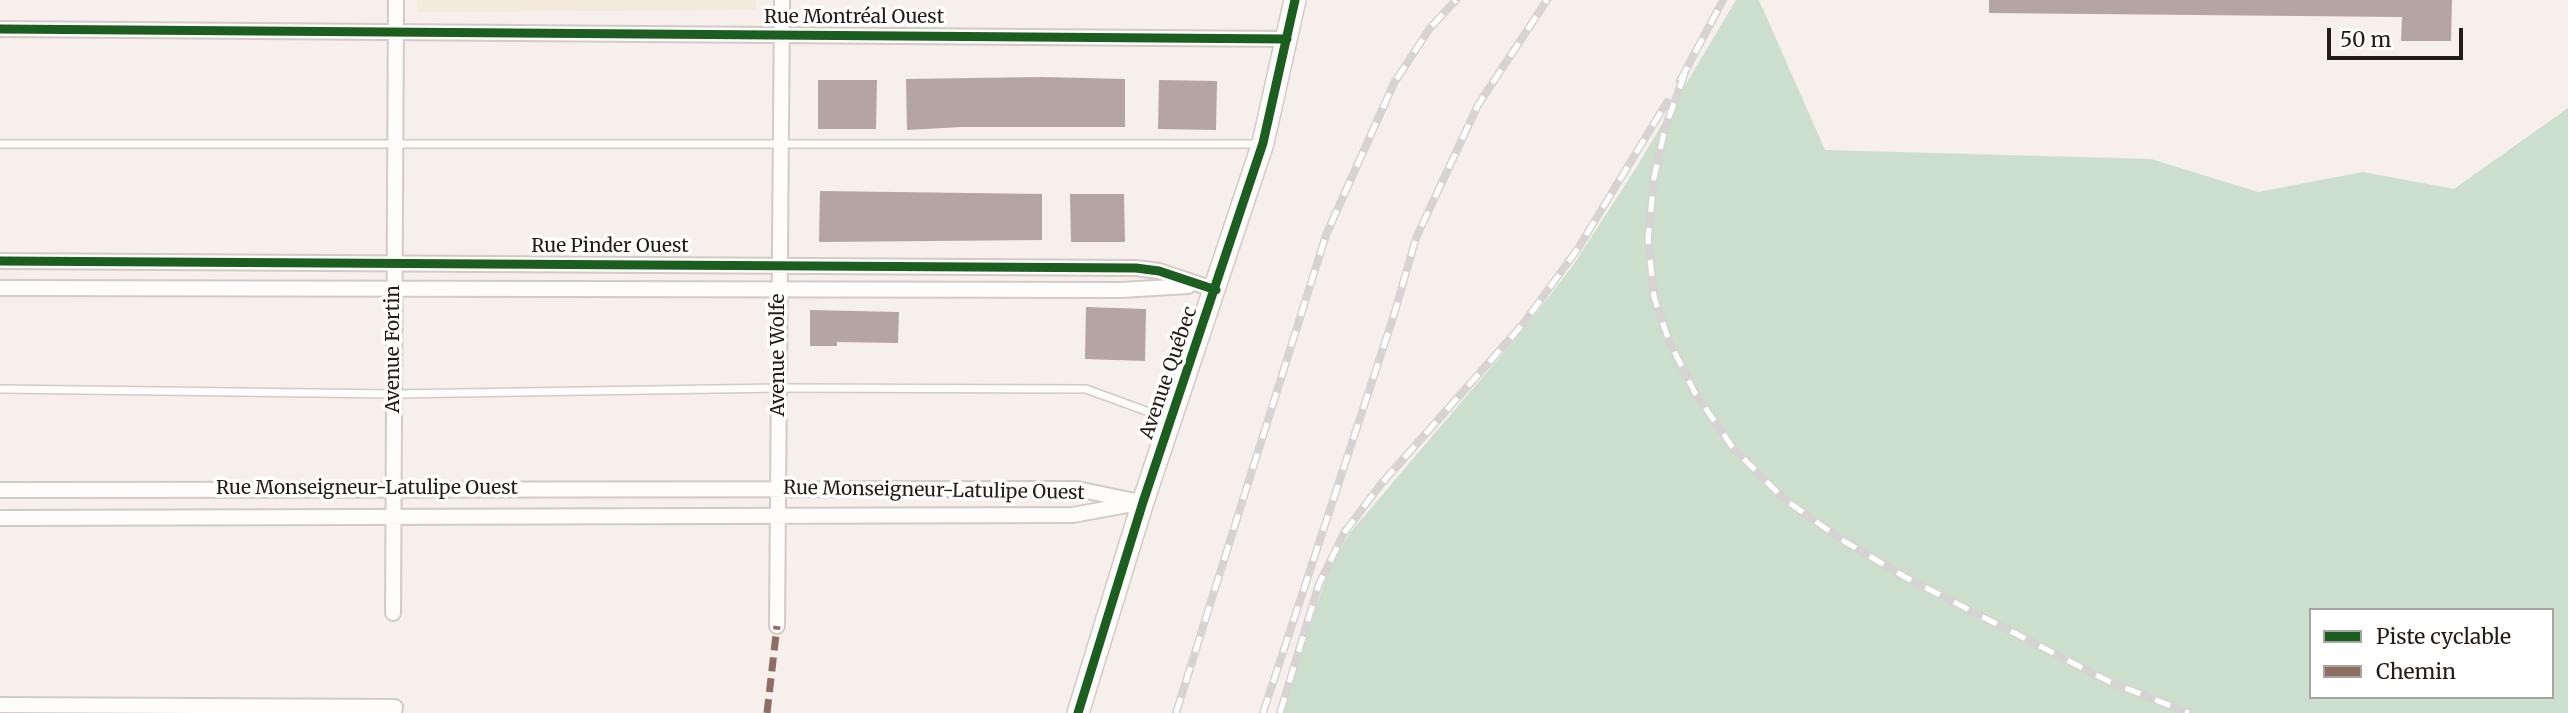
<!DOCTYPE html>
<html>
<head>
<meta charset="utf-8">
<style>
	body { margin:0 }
	#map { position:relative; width:2568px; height:713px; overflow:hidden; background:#f6efec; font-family:Merriweather,serif }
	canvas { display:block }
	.legend { position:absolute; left:2309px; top:608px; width:245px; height:91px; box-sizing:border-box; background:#fff; border:2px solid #a8a4a2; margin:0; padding:9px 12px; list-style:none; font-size:21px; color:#251b16 }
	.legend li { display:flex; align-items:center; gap:14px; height:35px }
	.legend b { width:35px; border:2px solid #a8a4a2 }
	.scale { position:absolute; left:2327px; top:28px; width:136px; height:32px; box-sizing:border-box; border:4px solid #251b16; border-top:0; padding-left:9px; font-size:21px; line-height:24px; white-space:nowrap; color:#251b16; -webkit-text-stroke:5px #fff; paint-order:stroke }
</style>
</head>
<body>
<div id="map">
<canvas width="2568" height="713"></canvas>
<ul class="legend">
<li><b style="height:9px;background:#1b5e20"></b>Piste cyclable</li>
<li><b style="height:9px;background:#8d6e63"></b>Chemin</li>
</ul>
<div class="scale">50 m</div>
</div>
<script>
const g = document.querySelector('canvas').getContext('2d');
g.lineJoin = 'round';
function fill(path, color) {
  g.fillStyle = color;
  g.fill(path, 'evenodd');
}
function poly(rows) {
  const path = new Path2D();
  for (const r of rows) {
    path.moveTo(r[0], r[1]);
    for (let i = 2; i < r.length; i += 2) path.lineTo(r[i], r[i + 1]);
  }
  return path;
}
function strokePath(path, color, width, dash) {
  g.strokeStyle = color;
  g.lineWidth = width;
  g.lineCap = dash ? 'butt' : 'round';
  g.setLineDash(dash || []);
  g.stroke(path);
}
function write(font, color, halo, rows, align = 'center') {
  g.font = font + ' Merriweather,serif';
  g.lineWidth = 7;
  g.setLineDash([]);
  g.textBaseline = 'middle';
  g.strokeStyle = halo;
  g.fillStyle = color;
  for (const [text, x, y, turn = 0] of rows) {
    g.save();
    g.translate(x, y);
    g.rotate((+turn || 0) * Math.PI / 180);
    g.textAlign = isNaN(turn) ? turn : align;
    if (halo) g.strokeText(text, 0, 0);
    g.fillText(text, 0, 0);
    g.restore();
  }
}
fill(poly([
	[417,0,756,0,756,10,417,12]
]), '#f4eadd');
fill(poly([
	[1736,0,1759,0,1825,150,2151,159,2258,192,2363,172,2454,189,2568,108,2568,713,1282,713,1327,574,1349,534,1527,325,1574,264,1636,168],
	[2311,610,2552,610,2552,697,2311,697]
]), '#ccdecc');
fill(poly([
	[1989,0,2452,0,2451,41,2401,41,2402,17,1989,13],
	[1042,77,1125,79,1125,127,961,127,907,130,906,79],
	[818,80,877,80,876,129,818,129],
	[1159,80,1217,81,1216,130,1158,129],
	[820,191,1042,194,1042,240,819,242],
	[1070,194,1124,194,1125,242,1071,242],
	[1086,307,1146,309,1145,361,1085,359],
	[810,310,899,312,898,343,837,342,837,346,810,346]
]), '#b4a4a2');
const service = poly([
	[0,144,1258,144],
	[0,389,394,394,779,388,1086,389,1168,419]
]);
const minor = poly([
	[0,29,1287,39],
	[0,261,1136,268,1159,271,1216,290],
	[0,288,1121,290,1188,286],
	[0,490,1077,489,1135,501],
	[0,518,1073,515,1143,502],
	[393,613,396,0],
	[777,626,782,0],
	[0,705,395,707,394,713]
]);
const secondary = poly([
	[1078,713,1143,502,1263,143,1295,0]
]);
strokePath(service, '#d3cac6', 10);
strokePath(minor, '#d3cac6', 18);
strokePath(secondary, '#d3cac6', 24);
strokePath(service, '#fefdfc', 7);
strokePath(minor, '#fefdfc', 14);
strokePath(secondary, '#fefdfc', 21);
const rail = poly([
	[1685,73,1665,128,1654,178,1648,239,1654,297,1669,341,1695,393,1733,448,1784,499,1842,540,1905,577,2110,682,2189,713],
	[1680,81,1723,0],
	[1176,713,1326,235,1394,83,1430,28,1456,0],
	[1263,713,1393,318,1416,238,1478,105,1547,0],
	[1280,713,1319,584,1344,533,1381,484,1523,324,1577,250,1667,102]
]);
strokePath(rail, '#d6d3d2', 8);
strokePath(rail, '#fff', 5, [16]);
strokePath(poly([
	[767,713,777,626]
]), '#8d6e63', 7, [14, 7]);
strokePath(poly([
	[0,29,1287,39],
	[0,261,1136,268,1159,271,1216,290],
	[1078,713,1143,502,1263,143,1295,0]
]), '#1b5e20', 9);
write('19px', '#251b16', '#fff', [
	["Rue Montréal Ouest",854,18],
	["Rue Pinder Ouest",610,247],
	["Avenue Fortin",394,349,-90],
	["Avenue Wolfe",779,355,-90],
	["Avenue Québec",1169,373,-71],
	["Rue Monseigneur-Latulipe Ouest",367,489],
	["Rue Monseigneur-Latulipe Ouest",934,491,1]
]);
</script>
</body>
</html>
